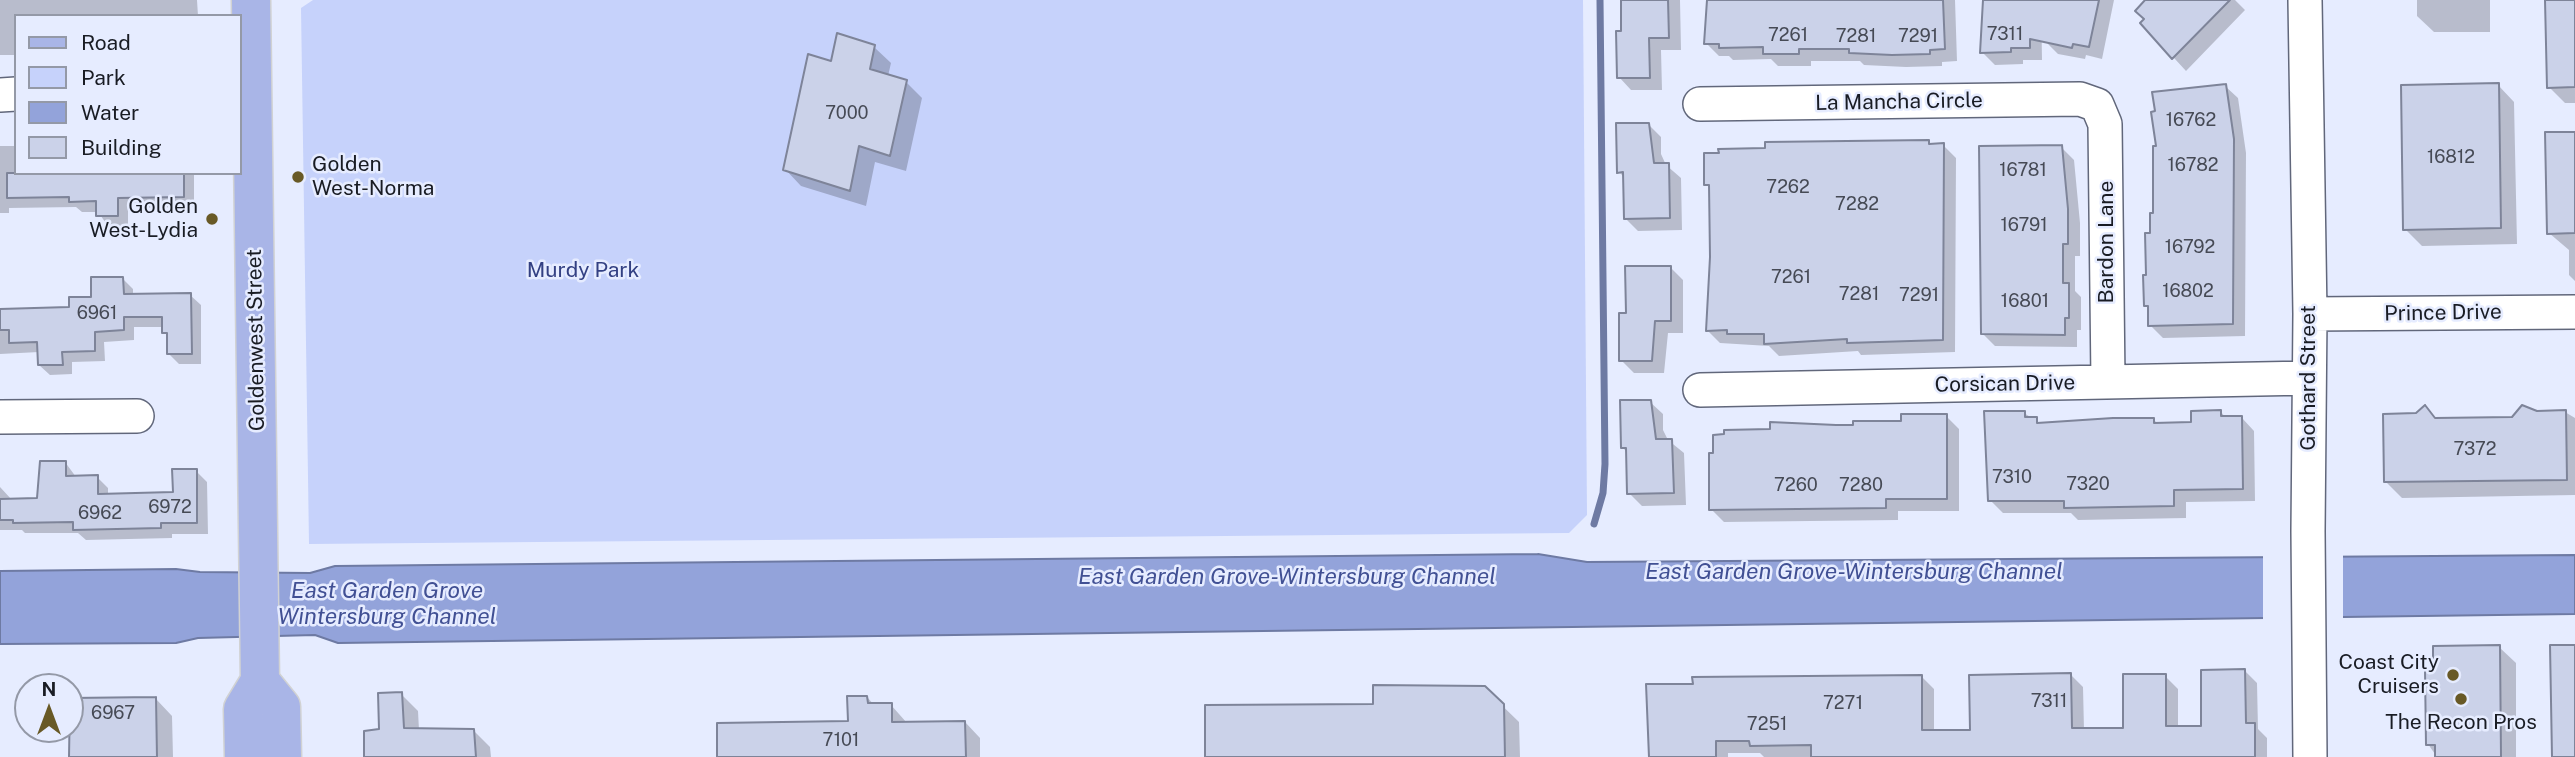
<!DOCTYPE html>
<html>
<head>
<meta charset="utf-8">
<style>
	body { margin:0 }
	#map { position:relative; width:2575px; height:757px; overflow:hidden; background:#e6ecff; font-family:"Public Sans",sans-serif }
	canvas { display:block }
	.legend { position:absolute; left:14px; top:14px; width:228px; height:161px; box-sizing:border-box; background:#e6ecff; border:2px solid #9499a7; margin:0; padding:9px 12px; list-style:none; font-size:21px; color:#191c24 }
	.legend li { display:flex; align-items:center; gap:14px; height:35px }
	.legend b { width:35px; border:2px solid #9499a7 }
	.north { position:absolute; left:14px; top:673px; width:70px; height:70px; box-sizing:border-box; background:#e6ecff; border:2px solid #9499a7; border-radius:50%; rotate:0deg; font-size:19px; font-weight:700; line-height:28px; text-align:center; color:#191c24 }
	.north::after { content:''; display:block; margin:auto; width:24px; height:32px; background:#685926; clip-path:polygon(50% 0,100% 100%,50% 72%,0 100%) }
</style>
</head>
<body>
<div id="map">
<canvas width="2575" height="757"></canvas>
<ul class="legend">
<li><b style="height:9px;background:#a9b5e7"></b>Road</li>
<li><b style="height:19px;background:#c6d2fb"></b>Park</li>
<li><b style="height:19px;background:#93a3da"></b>Water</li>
<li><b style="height:19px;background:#cbd2e9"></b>Building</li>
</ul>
<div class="north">N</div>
</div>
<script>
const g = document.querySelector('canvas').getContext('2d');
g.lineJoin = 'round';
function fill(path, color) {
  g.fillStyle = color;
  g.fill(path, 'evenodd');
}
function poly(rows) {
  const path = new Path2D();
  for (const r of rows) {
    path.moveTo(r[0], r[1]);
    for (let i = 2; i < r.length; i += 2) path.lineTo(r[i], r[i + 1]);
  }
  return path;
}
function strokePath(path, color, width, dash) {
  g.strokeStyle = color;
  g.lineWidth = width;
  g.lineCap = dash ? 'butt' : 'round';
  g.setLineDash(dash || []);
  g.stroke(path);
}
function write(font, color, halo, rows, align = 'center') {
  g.font = font + ' "Public Sans",sans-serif';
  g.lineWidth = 5;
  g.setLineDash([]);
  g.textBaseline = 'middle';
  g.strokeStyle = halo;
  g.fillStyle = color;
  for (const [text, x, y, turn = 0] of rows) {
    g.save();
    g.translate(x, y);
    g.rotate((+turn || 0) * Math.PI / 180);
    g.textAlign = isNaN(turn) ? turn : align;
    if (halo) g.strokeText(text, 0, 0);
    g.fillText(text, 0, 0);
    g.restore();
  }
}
fill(poly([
	[313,0,1583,0,1587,515,1569,533,309,544,301,8]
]), '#c6d2fb');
const water = poly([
	[1538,554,1587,562,2575,555,2575,614,338,643,315,635,198,638,176,643,0,644,0,571,176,569,200,572,310,573,335,566,1538,554]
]);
fill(water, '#93a3da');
strokePath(water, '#6e7aa3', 2);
fill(poly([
	[2263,555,2343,555,2343,620,2263,621]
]), '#e6ecff');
fill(poly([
	[0,0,197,0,198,16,16,16,16,55,0,55],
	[1623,0,1680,0,1681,50,1661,50,1662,90,1631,90,1619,77],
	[1707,0,1955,0,1957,61,1942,62,1942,66,1906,67,1864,65,1860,61,1811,61,1811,66,1778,66,1771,59,1733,60,1729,56,1719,56,1706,43],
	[1983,0,2041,0,2042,60,2023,60,2023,64,1995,65,1982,52],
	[2054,0,2114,0,2102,59,2086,55,2085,59,2058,54,2045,41],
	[2148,0,2235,0,2245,10,2186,71,2142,23,2146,19],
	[2417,0,2490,0,2490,32,2434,32,2417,16],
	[2547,0,2575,0,2575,103,2565,103,2549,87],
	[874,47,891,63,888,76,906,82,922,98,906,171,875,162,866,206,801,186,785,169,832,63],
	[2498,85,2514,102,2517,244,2422,246,2405,229],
	[2225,86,2238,98,2246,153,2245,336,2163,338,2150,325,2150,309,2145,305,2155,214],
	[1648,124,1661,137,1661,154,1666,165,1681,178,1682,230,1638,231,1625,218,1625,178,1619,172],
	[2575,134,2575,281,2569,275,2569,250,2549,233],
	[1928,142,1932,145,1943,145,1956,158,1955,352,1861,355,1858,351,1779,356,1769,346,1720,343,1707,330,1712,257,1711,189,1706,184],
	[0,146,16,146,16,173,194,173,194,207,128,208,128,226,108,226,98,212,82,212,76,207,9,208,9,213,0,213],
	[2061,147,2074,160,2080,223,2080,256,2075,256,2075,291,2081,297,2081,330,2077,330,2077,347,1995,346,1982,333],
	[1670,267,1683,280,1683,333,1668,333,1664,373,1634,373,1621,360,1628,314],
	[123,279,133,289,133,295,190,295,201,305,201,364,179,364,169,354,169,337,164,327,134,327,134,340,104,342,105,361,72,362,72,374,50,375,39,365,39,352,0,354,0,309,71,309],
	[1650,402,1663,414,1663,430,1668,440,1684,453,1686,505,1642,506,1629,493,1628,453,1623,448],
	[2425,408,2437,420,2513,419,2537,413,2565,412,2575,418,2575,495,2402,498,2385,481,2417,415],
	[2221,412,2226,418,2242,418,2254,431,2255,501,2186,502,2186,518,2078,520,2071,513,2003,513,1990,500,2024,413,2043,425,2154,420,2158,424,2193,424],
	[1946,416,1959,429,1959,511,1898,511,1898,520,1724,522,1711,509,1855,426],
	[65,462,76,477,97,477,108,488,108,495,174,493,196,471,207,482,208,534,172,534,172,538,86,540,78,533,25,533,22,530,0,530,0,487,12,500,39,500],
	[2499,647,2516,663,2516,757,2437,757,2428,744,2435,672],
	[2245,671,2257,683,2258,729,2267,738,2267,757,1764,757,1760,753,1728,753,1728,757,1651,757,1921,676,1934,689,1934,732,1972,732,2070,674,2083,687,2084,730,2125,730,2165,676,2178,689,2178,728,2203,728],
	[1484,688,1519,722,1520,757,1207,757,1374,705],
	[401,694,418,711,419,730,474,731,490,747,491,757,366,757],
	[867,697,874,705,891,705,907,723,965,722,980,738,980,757,719,757,850,723],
	[156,699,172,716,173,757,71,757]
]), '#0003');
strokePath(poly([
	[1594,524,1603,493,1605,464,1600,0]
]), '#6e7aa3', 7);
const building = poly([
	[1621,0,1668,0,1669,38,1649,38,1650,78,1617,78,1616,31,1621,31,1621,0],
	[1707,0,1943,0,1945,49,1930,50,1930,54,1892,55,1849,53,1849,49,1799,49,1799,54,1763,54,1763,47,1719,48,1719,44,1704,44,1707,0],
	[1983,0,2099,0,2089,47,2073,44,2072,48,2030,39,2030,48,2011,48,2011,52,1980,53,1983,0],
	[2145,0,2230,0,2172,59,2140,23,2144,19,2135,11,2145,0],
	[2545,0,2575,0,2575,87,2547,88,2545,0],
	[837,33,875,45,870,69,907,80,890,156,859,146,850,191,783,170,808,54,831,61,837,33],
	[2499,83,2501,228,2403,230,2401,85,2499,83],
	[2226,84,2234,139,2233,324,2148,326,2148,306,2144,306,2143,275,2146,275,2145,233,2150,233,2150,213,2153,213,2153,146,2156,146,2151,112,2155,111,2152,92,2226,84],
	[1616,123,1649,123,1654,163,1669,163,1670,218,1624,219,1623,172,1617,173,1616,123],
	[2545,132,2575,132,2575,233,2547,234,2545,132],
	[1929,140,1929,144,1944,143,1943,340,1847,343,1847,339,1764,344,1764,334,1727,334,1727,330,1706,331,1710,257,1709,185,1704,185,1704,153,1719,153,1718,149,1765,148,1765,142,1929,140],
	[2062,145,2068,209,2068,244,2063,244,2063,283,2069,283,2069,318,2065,318,2065,335,1981,334,1979,146,2062,145],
	[7,173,184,173,184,197,118,198,118,216,96,216,96,201,69,202,69,197,7,198,7,173],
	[1625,266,1671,266,1671,321,1655,321,1652,361,1619,361,1619,313,1626,313,1625,266],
	[91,277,123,277,124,294,191,293,192,354,167,354,167,333,162,333,162,317,124,317,124,330,95,332,95,351,62,352,63,365,38,365,37,342,9,343,9,330,0,330,0,309,69,307,69,297,91,297,91,277],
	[1620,400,1651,400,1656,439,1672,439,1674,493,1627,494,1626,448,1621,448,1620,400],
	[2425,405,2435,418,2512,417,2522,405,2537,411,2566,410,2567,480,2384,482,2383,414,2416,413,2425,405],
	[2221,410,2221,416,2242,416,2243,489,2174,490,2174,506,2064,508,2064,501,1988,501,1984,411,2025,411,2025,417,2037,417,2037,423,2113,418,2154,418,2154,423,2191,422,2191,411,2221,410],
	[1901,414,1947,414,1947,499,1886,499,1886,508,1709,510,1709,453,1713,453,1713,435,1724,434,1724,430,1770,429,1770,422,1836,425,1853,425,1853,421,1901,421,1901,414],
	[40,461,66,461,66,476,98,475,98,494,173,492,172,469,197,469,197,523,161,523,161,528,73,530,73,522,13,523,13,520,0,520,0,499,37,498,40,461],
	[2500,645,2501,757,2435,757,2435,745,2426,745,2425,670,2433,670,2433,646,2500,645],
	[2550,645,2575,645,2575,757,2552,757,2550,645],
	[2245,669,2246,723,2255,723,2255,757,1811,757,1811,745,1750,746,1749,741,1716,741,1716,757,1649,757,1646,684,1693,684,1692,677,1922,675,1922,730,1970,730,1969,675,2071,673,2072,728,2123,728,2123,674,2166,674,2166,726,2201,726,2201,670,2245,669],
	[1373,685,1485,686,1504,704,1505,757,1205,757,1205,705,1373,704,1373,685],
	[402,692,404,728,474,729,476,757,364,757,364,731,379,729,378,693,402,692],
	[847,696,867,696,868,703,892,703,892,722,965,721,966,757,717,757,717,723,848,721,847,696],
	[156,697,157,757,69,757,70,698,156,697]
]);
fill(building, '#cbd2e9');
strokePath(building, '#7e8499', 2);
const minor = poly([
	[2305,0,2310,314,2308,531,2310,757],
	[0,95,16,94],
	[1700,104,2080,99,2097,105,2105,124,2108,381],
	[2310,314,2575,312],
	[1700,390,2309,378],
	[0,417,137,416]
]);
const major = poly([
	[260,681,281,707,282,757],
	[244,757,243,709,260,681,251,0]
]);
strokePath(minor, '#61677b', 36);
strokePath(major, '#d1d2d3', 41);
strokePath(minor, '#fff', 33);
strokePath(major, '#a9b5e7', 38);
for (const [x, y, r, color] of [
	[298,177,7,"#685926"],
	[212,219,7,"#685926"],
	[2453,675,7,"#685926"],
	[2461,699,7,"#685926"]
]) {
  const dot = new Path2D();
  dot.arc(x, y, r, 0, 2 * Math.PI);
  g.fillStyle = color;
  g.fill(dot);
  strokePath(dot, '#e6ecff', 2.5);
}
write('18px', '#464a55', null, [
	["7311",2005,34],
	["7261",1788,35],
	["7281",1856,36],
	["7291",1918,36],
	["7000",847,113],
	["16762",2191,120],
	["16812",2451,157],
	["16782",2193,165],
	["16781",2023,170],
	["7262",1788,187],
	["7282",1857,204],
	["16791",2024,225],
	["16792",2190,247],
	["7261",1791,277],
	["16802",2188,291],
	["7281",1859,294],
	["7291",1919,295],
	["16801",2025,301],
	["6961",97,313],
	["7372",2475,449],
	["7310",2012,477],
	["7320",2088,484],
	["7260",1796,485],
	["7280",1861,485],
	["6972",170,507],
	["6962",100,513],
	["7311",2049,701],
	["7271",1843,703],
	["6967",113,713],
	["7251",1767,724],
	["7101",841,740]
]);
write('21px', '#191c24', '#e6ecff', [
	["La Mancha Circle",1899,102,-1],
	["Bardon Lane",2107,242,-90],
	["Prince Drive",2443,313,-1],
	["Goldenwest Street",256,340,-91],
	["Gothard Street",2309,378,-90],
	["Corsican Drive",2005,384,-1]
]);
write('21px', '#191c24', '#e6ecff', [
	["Golden",312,165,"left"],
	["West-Norma",312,189,"left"],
	["Golden",198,207],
	["West-Lydia",198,231],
	["Coast City",2439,663],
	["Cruisers",2439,687],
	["The Recon Pros",2461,723,"center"]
], 'right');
write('21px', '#334083', '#e6ecff', [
	["Murdy Park",583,271]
]);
write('italic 23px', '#415094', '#e6ecff', [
	["East Garden Grove-Wintersburg Channel",1854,572],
	["East Garden Grove-Wintersburg Channel",1287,577],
	["East Garden Grove",387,591],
	["Wintersburg Channel",387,617]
]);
</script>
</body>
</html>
